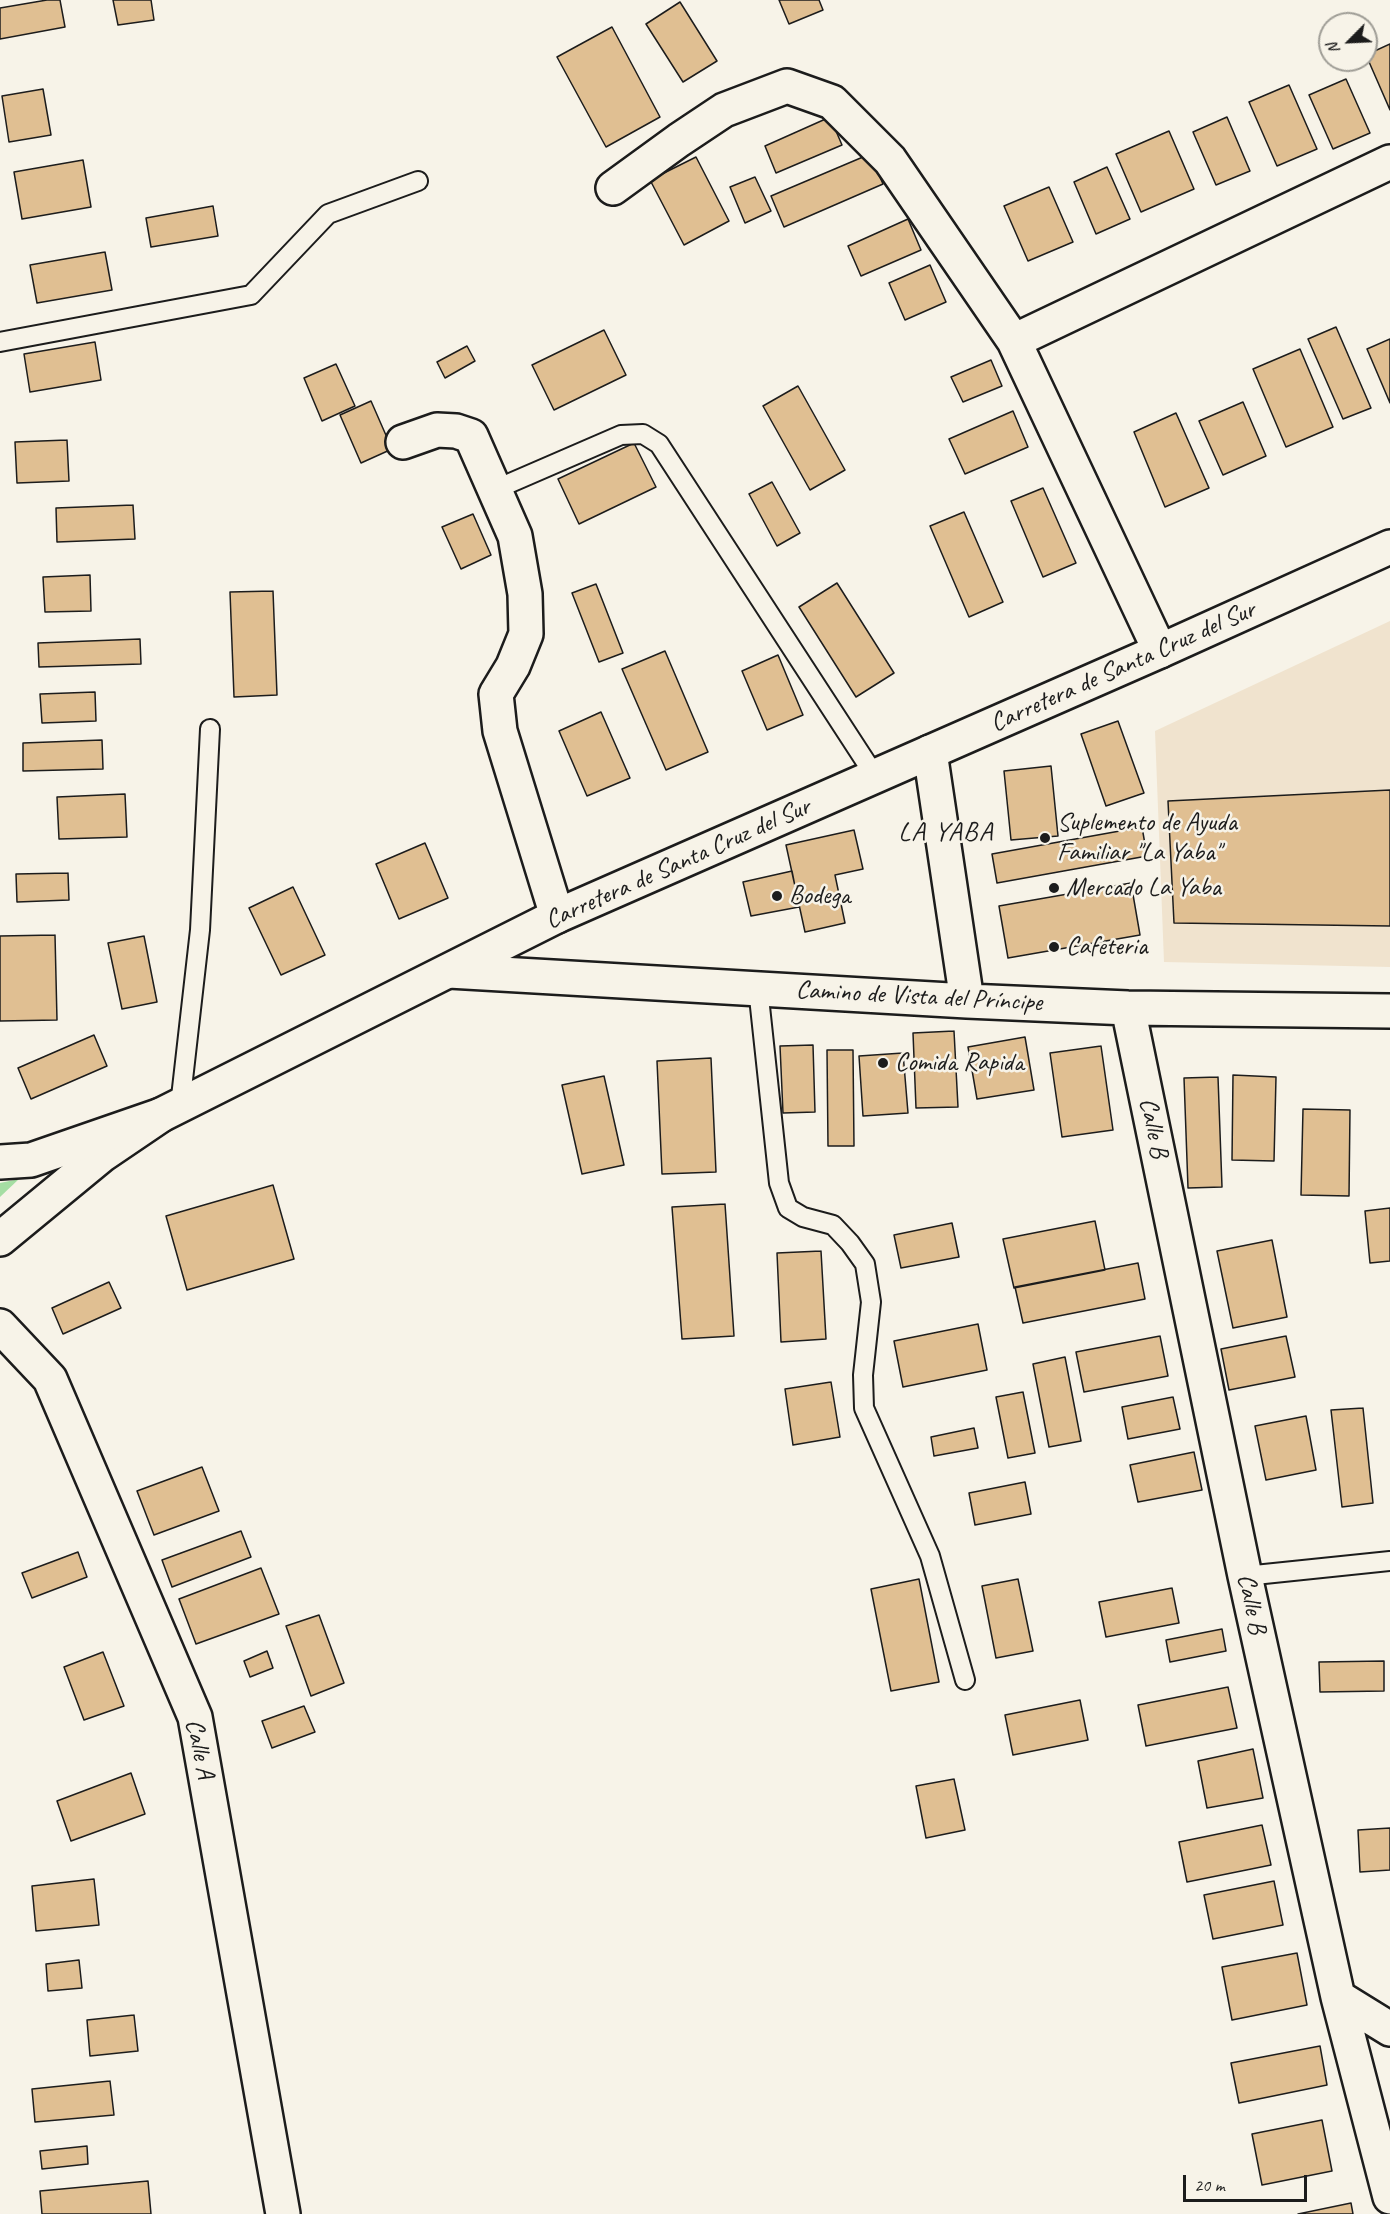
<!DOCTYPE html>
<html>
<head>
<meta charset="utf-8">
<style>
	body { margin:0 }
	#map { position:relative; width:1390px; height:2214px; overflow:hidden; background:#f7f3e8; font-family:Caveat,sans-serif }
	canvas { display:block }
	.north { position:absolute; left:1318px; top:12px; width:60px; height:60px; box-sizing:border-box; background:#f7f3e8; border:2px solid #9f9d96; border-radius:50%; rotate:246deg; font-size:16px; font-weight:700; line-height:24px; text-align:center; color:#1c1c1c }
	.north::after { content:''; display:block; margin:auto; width:21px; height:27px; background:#1c1c1c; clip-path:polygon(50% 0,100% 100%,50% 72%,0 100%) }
	.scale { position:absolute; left:1183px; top:2175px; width:124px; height:27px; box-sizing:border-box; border:3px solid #1c1c1c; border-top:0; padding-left:8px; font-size:18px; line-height:21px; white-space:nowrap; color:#1c1c1c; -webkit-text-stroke:4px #f7f3e8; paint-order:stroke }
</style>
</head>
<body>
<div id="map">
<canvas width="1390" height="2214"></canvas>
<div class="north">N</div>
<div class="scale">20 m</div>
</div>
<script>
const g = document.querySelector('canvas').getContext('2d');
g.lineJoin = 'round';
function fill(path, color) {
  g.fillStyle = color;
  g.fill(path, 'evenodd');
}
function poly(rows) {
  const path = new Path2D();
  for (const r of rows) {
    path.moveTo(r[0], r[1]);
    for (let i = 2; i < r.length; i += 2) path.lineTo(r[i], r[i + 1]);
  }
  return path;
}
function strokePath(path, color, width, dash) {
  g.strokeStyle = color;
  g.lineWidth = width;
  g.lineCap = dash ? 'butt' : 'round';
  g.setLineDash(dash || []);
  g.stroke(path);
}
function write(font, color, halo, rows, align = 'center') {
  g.font = font + ' Caveat,sans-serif';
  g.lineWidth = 5;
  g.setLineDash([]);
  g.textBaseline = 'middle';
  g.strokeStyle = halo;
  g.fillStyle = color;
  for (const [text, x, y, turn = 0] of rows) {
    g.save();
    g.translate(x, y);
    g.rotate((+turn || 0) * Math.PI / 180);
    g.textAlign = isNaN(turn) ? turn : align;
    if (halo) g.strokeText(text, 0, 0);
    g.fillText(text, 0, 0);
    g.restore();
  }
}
fill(poly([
	[1390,621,1390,967,1164,962,1155,731]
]), '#f0e3ce');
fill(poly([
	[19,1179,0,1197,0,1183]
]), '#a5dea3');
const building = poly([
	[47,0,60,0,65,27,0,39,0,8,47,0],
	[113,0,151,0,154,20,118,25,113,0],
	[779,0,819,0,823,10,789,24,779,0],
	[680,2,717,61,683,82,646,24,680,2],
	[612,27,660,117,606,147,557,57,612,27],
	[1390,44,1390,110,1366,55,1390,44],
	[1346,79,1370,133,1333,149,1309,95,1346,79],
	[1289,85,1317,149,1277,166,1249,102,1289,85],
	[43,89,51,135,9,142,2,96,43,89],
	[830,117,842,145,776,173,765,146,830,117],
	[1227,117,1250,171,1216,185,1193,132,1227,117],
	[1169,131,1194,189,1141,212,1116,154,1169,131],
	[870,154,883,184,784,227,771,196,870,154],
	[696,157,729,221,684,245,650,180,696,157],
	[83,160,91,207,22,219,14,172,83,160],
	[1107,167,1130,219,1096,234,1074,182,1107,167],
	[755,177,771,211,745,223,730,187,755,177],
	[1049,187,1073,242,1028,261,1004,206,1049,187],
	[213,206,218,236,151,247,146,218,213,206],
	[908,219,921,250,861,276,848,246,908,219],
	[105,252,112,290,37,303,30,265,105,252],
	[930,265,946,302,905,320,889,283,930,265],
	[1336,327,1371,408,1343,419,1308,339,1336,327],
	[604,330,626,375,554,410,532,365,604,330],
	[1390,339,1390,403,1367,349,1390,339],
	[95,342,101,380,30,392,24,354,95,342],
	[467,346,475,361,445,378,437,362,467,346],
	[1300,349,1333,427,1286,447,1253,369,1300,349],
	[991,360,1002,386,963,402,951,377,991,360],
	[336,364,355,406,322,421,304,378,336,364],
	[798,386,845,470,810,490,763,406,798,386],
	[371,401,392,449,361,463,340,415,371,401],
	[1243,402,1266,456,1223,475,1199,421,1243,402],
	[1013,411,1028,447,965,474,949,439,1013,411],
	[1176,413,1209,488,1165,507,1134,432,1176,413],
	[67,440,69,481,17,483,15,442,67,440],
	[634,443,656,487,579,524,558,479,634,443],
	[772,482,800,533,777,546,749,494,772,482],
	[1043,488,1076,563,1043,577,1011,501,1043,488],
	[133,505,135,539,57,542,56,508,133,505],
	[964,512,1003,602,969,617,930,526,964,512],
	[473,514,491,555,461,569,442,527,473,514],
	[90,575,91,611,45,612,43,577,90,575],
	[837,583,894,673,856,697,799,607,837,583],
	[596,584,623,653,599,662,572,593,596,584],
	[273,591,277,695,234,697,230,592,273,591],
	[140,639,141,664,39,667,38,643,140,639],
	[665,651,708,752,666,770,622,669,665,651],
	[778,655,803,715,767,730,742,671,778,655],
	[95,692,96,721,42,723,40,694,95,692],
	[601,712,630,778,587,796,559,731,601,712],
	[1118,721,1144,793,1106,806,1081,734,1118,721],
	[102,740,103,769,23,771,23,743,102,740],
	[1051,766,1058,836,1011,840,1004,771,1051,766],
	[1390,790,1390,926,1174,923,1168,801,1390,790],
	[125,794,127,837,59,839,57,797,125,794],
	[1142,827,1147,856,997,883,992,854,1142,827],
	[854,830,863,869,835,875,845,923,805,932,786,845,854,830],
	[425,843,448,898,399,919,376,864,425,843],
	[792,871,799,907,751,916,743,882,792,871],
	[68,873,69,900,17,902,16,874,68,873],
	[1131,883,1140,935,1008,958,999,906,1131,883],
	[293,887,325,955,281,975,249,908,293,887],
	[55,935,57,1020,0,1021,0,936,55,935],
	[144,936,157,1002,122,1009,108,943,144,936],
	[954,1031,958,1107,916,1108,913,1033,954,1031],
	[94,1035,107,1066,31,1099,18,1068,94,1035],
	[1025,1037,1034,1090,977,1099,968,1047,1025,1037],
	[813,1045,815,1112,783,1113,780,1046,813,1045],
	[1101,1046,1113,1130,1062,1137,1050,1053,1101,1046],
	[827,1050,853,1050,854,1146,828,1146,827,1050],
	[903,1053,908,1113,863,1116,859,1056,903,1053],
	[711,1058,716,1172,662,1174,657,1061,711,1058],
	[1233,1075,1276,1077,1274,1161,1232,1160,1233,1075],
	[604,1076,624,1165,582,1174,562,1085,604,1076],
	[1218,1077,1222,1187,1188,1188,1184,1078,1218,1077],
	[1303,1109,1350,1110,1349,1196,1301,1195,1303,1109],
	[273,1185,294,1259,187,1290,166,1216,273,1185],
	[725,1204,734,1336,682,1339,672,1207,725,1204],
	[1390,1208,1390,1261,1370,1263,1365,1211,1390,1208],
	[1095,1221,1105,1270,1014,1288,1003,1239,1095,1221],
	[952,1223,959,1257,901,1268,894,1235,952,1223],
	[1272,1240,1287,1317,1233,1328,1217,1251,1272,1240],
	[821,1251,826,1339,781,1342,777,1253,821,1251],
	[1138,1263,1145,1299,1023,1323,1015,1287,1138,1263],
	[109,1282,121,1308,63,1334,52,1308,109,1282],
	[978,1324,987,1370,903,1387,894,1341,978,1324],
	[1160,1336,1168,1376,1084,1392,1076,1352,1160,1336],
	[1286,1336,1295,1377,1229,1390,1221,1349,1286,1336],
	[1065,1357,1081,1441,1049,1447,1033,1364,1065,1357],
	[831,1382,840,1437,793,1445,785,1389,831,1382],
	[1023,1392,1035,1453,1008,1458,996,1397,1023,1392],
	[1173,1397,1180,1429,1128,1439,1122,1407,1173,1397],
	[1363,1408,1373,1503,1342,1507,1331,1410,1363,1408],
	[1306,1416,1316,1470,1266,1480,1255,1426,1306,1416],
	[974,1428,978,1448,934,1456,931,1437,974,1428],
	[1194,1452,1202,1490,1138,1502,1130,1465,1194,1452],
	[202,1467,219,1511,154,1535,137,1491,202,1467],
	[1025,1482,1031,1514,975,1525,969,1493,1025,1482],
	[241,1531,251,1557,172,1587,162,1560,241,1531],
	[78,1552,87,1577,32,1598,22,1573,78,1552],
	[261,1568,279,1614,196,1644,179,1599,261,1568],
	[919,1579,939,1682,891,1691,871,1589,919,1579],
	[1018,1579,1033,1651,996,1658,982,1586,1018,1579],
	[1172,1588,1179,1623,1106,1637,1099,1602,1172,1588],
	[319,1615,344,1683,311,1696,286,1626,319,1615],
	[1222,1629,1226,1651,1170,1662,1166,1640,1222,1629],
	[267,1651,273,1668,250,1677,244,1661,267,1651],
	[103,1652,124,1706,84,1720,64,1667,103,1652],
	[1384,1661,1384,1691,1320,1692,1319,1662,1384,1661],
	[1228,1687,1237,1728,1146,1746,1138,1705,1228,1687],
	[1080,1700,1088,1740,1013,1755,1005,1715,1080,1700],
	[304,1706,315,1732,272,1748,262,1721,304,1706],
	[1253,1749,1263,1798,1207,1808,1198,1761,1253,1749],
	[131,1773,145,1814,71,1841,57,1801,131,1773],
	[954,1779,965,1830,926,1838,916,1786,954,1779],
	[1262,1825,1271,1865,1187,1882,1179,1842,1262,1825],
	[1390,1828,1390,1870,1360,1872,1358,1830,1390,1828],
	[94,1879,99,1925,36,1931,32,1886,94,1879],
	[1274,1881,1283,1925,1213,1939,1204,1895,1274,1881],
	[1297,1953,1307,2005,1232,2020,1222,1967,1297,1953],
	[79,1960,82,1988,48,1991,46,1964,79,1960],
	[134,2015,138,2051,90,2056,87,2020,134,2015],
	[1320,2046,1327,2085,1239,2103,1231,2063,1320,2046],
	[110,2081,114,2115,35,2122,32,2089,110,2081],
	[1322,2120,1332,2171,1262,2185,1252,2134,1322,2120],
	[87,2146,88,2164,42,2169,40,2151,87,2146],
	[148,2181,151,2214,42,2214,40,2191,148,2181],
	[1351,2203,1353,2214,1298,2214,1351,2203]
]);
fill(building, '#e0bf92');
strokePath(building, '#1c1c1c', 1.5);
const lane = poly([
	[0,342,251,295,328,214,418,181],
	[494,490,621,435,643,434,659,444,875,776],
	[758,988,779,1183,788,1208,803,1217,833,1225,850,1243,865,1264,871,1302,863,1375,864,1408,930,1556,965,1680],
	[180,1106,200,930,210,729],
	[1245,1576,1390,1561]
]);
const street = poly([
	[613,188,679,140,724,110,787,86,832,102,890,160,1014,341,1160,651],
	[1014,341,1390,162],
	[403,442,437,430,456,431,471,436,515,536,525,594,526,634,513,666,496,694,500,731,557,916],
	[930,752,967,1001],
	[449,971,967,1001,1128,1008,1390,1011],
	[1128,1008,1245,1576,1338,1997,1390,2197],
	[0,1326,50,1379,195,1717,283,2214],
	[1338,1997,1390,2029]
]);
const secondary = poly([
	[0,1239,102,1155,161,1115,557,916,1160,651,1390,547]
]);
const primary = poly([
	[0,1162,31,1160,161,1115]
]);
strokePath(lane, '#1c1c1c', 22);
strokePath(street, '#1c1c1c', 38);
strokePath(secondary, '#1c1c1c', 38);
strokePath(primary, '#1c1c1c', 38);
strokePath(lane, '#f7f3e8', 18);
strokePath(street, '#f7f3e8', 33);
strokePath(secondary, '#f7f3e8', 33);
strokePath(primary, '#f7f3e8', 33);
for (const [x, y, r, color] of [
	[1045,838,6,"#1c1c1c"],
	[1054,888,6,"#1c1c1c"],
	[777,896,6,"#1c1c1c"],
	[1054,947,6,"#1c1c1c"],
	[883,1063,6,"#1c1c1c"]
]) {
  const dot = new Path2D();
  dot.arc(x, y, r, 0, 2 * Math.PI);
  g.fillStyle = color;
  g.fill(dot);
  strokePath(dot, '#f7f3e8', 2);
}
write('26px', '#1c1c1c', '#f7f3e8', [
	["Carretera de Santa Cruz del Sur",1123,667,-24],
	["Carretera de Santa Cruz del Sur",678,864,-24],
	["Camino de Vista del Príncipe",919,997,3],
	["Calle B",1153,1128,78],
	["Calle B",1251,1604,78],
	["Calle A",199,1749,78]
]);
write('26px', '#1c1c1c', '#f7f3e8', [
	["Suplemento de Ayuda",1057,823],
	["Familiar \"La Yaba\"",1057,853],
	["Mercado La Yaba",1066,888],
	["Bodega",789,896],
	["Cafeteria",1066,947],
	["Comida Rapida",895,1063]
], 'left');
g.letterSpacing = '1.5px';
write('27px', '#1c1c1c', '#f7f3e8', [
	["LA YABA",946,833]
]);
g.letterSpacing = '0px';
</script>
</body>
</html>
